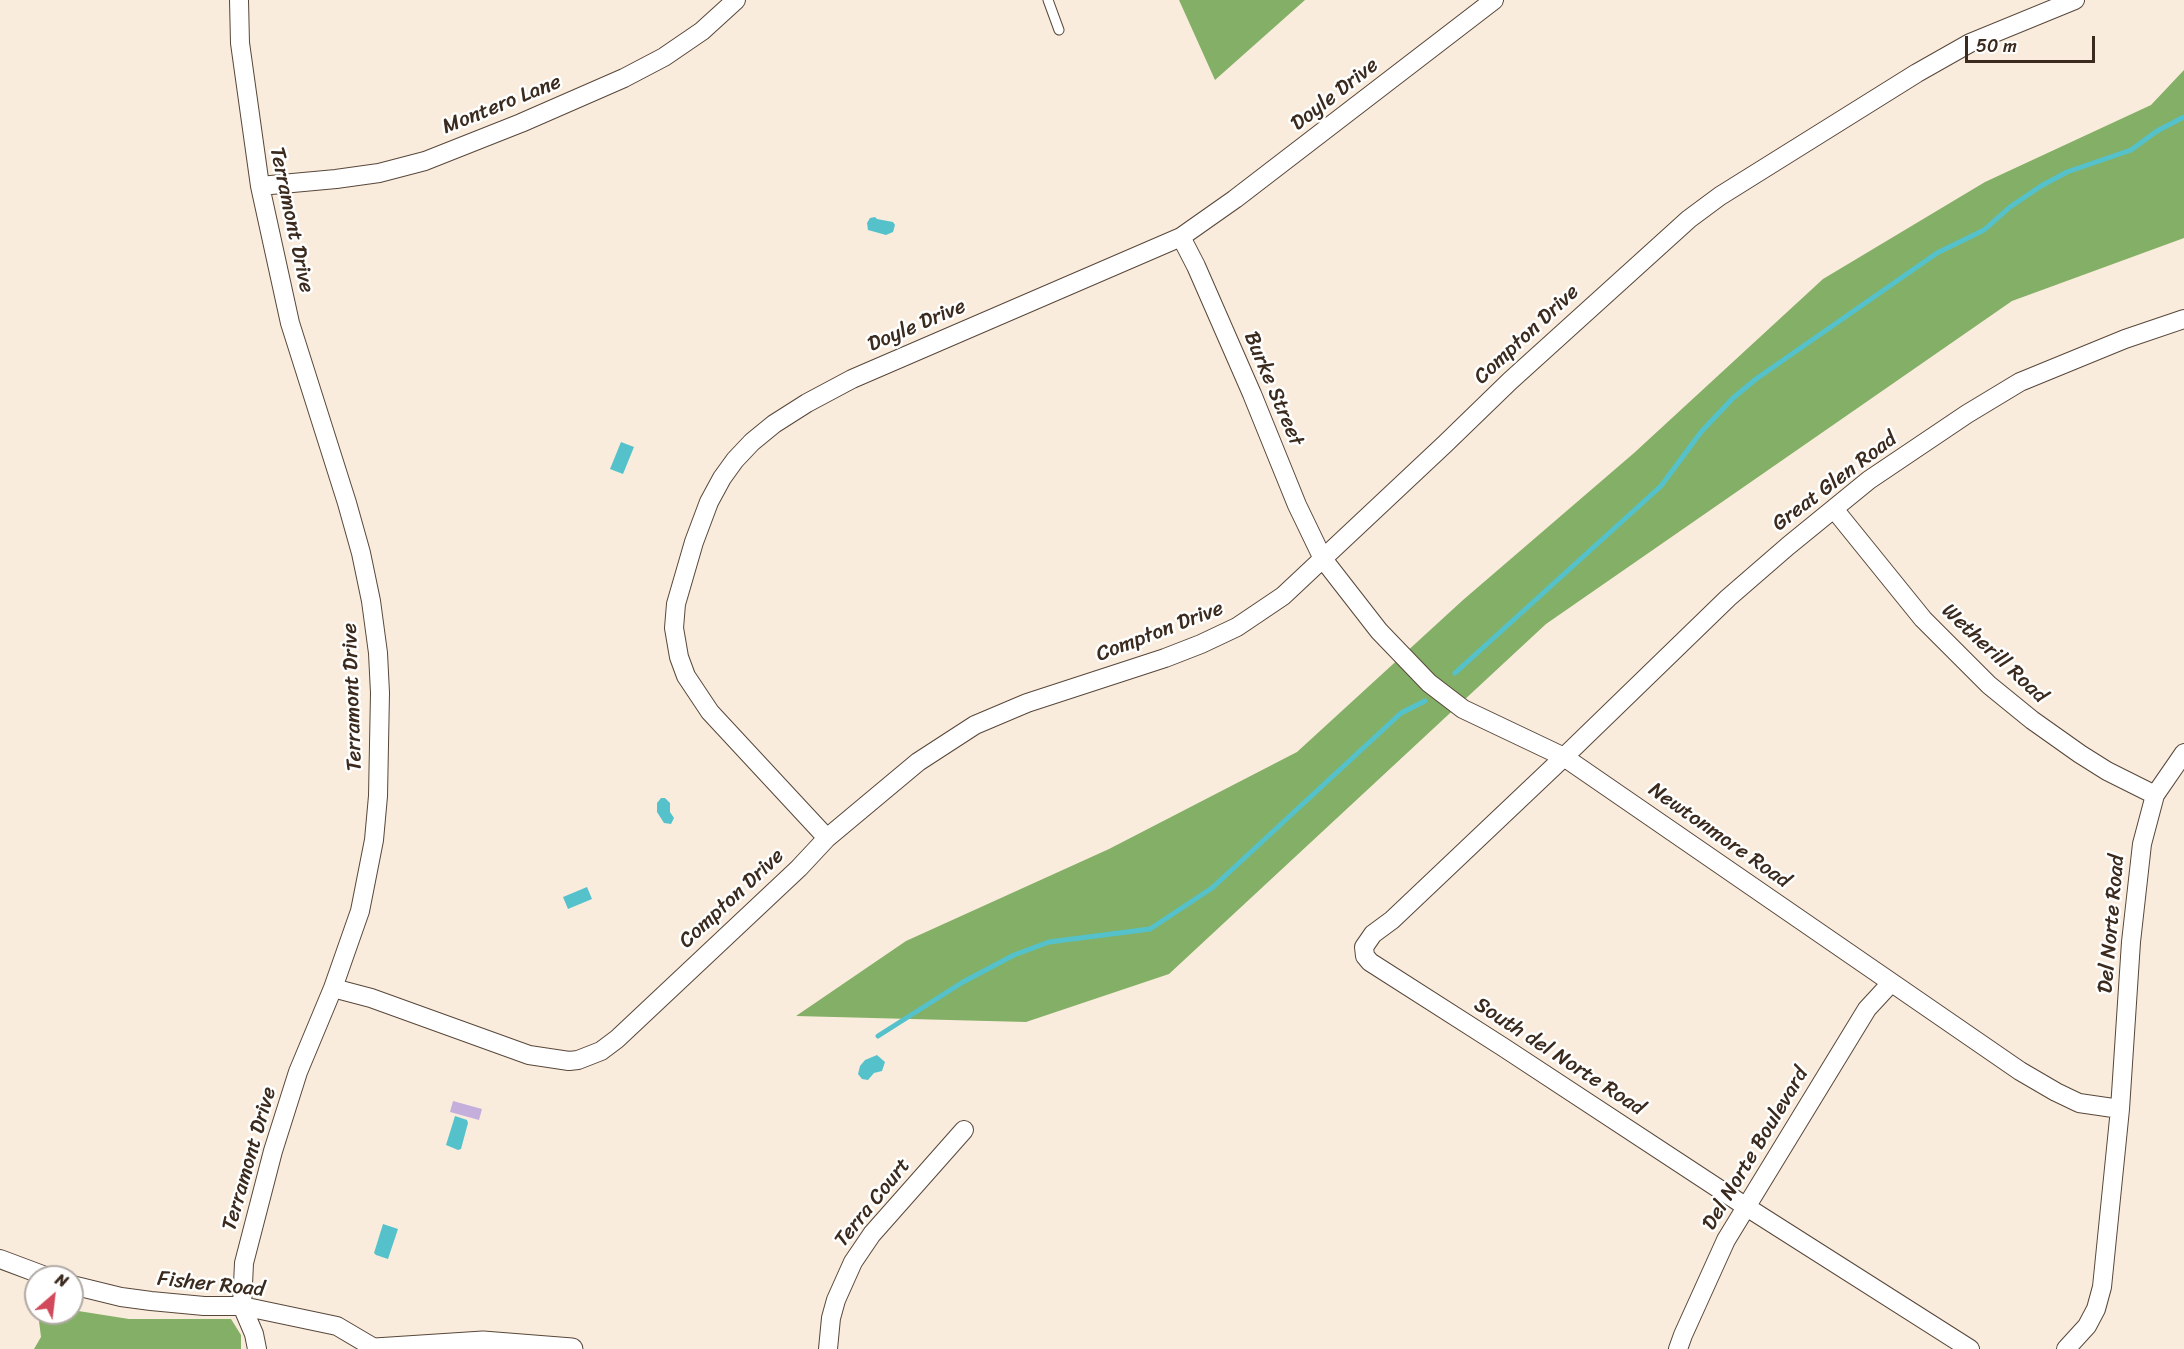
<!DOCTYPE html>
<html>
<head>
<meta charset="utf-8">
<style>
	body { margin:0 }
	#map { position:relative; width:2184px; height:1349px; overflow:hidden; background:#f9ecdc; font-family:Sriracha,sans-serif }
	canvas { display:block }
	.north { position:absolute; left:24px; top:1265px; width:60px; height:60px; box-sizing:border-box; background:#fff; border:2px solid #b1aaa5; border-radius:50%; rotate:28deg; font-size:16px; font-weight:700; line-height:24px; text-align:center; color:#3b2a1e }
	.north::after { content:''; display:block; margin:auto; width:21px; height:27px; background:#d1495b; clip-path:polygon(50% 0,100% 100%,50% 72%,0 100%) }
	.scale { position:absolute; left:1965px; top:36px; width:130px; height:27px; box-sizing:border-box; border:3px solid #3b2a1e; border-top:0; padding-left:8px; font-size:18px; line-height:21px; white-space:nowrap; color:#3b2a1e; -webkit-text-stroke:4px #fff; paint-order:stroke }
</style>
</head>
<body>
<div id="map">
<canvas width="2184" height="1349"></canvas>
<div class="north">N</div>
<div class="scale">50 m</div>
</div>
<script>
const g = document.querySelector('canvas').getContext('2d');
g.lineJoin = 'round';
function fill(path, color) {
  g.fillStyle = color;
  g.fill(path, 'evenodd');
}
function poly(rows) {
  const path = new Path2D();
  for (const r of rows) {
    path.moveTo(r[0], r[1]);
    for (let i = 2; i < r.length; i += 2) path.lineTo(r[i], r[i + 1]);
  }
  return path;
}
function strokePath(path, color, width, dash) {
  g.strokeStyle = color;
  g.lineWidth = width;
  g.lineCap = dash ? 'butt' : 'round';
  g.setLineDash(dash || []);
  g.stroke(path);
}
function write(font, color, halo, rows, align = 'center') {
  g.font = font + ' Sriracha,sans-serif';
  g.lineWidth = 5;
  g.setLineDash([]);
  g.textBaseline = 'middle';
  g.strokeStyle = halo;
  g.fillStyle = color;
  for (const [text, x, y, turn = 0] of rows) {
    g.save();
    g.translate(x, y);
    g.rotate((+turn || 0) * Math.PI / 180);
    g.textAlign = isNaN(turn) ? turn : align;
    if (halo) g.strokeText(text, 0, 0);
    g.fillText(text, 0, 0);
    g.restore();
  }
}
fill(poly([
	[1179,0,1305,0,1215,80],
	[2184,70,2184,238,2012,301,1546,624,1169,974,1026,1022,796,1016,906,941,1109,849,1297,752,1463,600,1634,453,1823,279,1985,182,2151,105],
	[72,1310,129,1319,231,1319,241,1335,241,1349,34,1349,41,1337,38,1313,72,1313]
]), '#84af66');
fill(poly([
	[875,217,877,219,893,222,895,225,893,232,886,235,868,230,867,223,870,218],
	[621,442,634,447,623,474,610,469],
	[661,798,665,798,670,803,670,812,674,818,671,824,664,823,657,812,657,803],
	[587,887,592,899,568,909,563,897],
	[877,1055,885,1062,882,1071,874,1073,868,1080,862,1079,858,1074,860,1066,865,1060],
	[455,1116,467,1120,468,1123,461,1149,458,1150,446,1145],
	[383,1224,398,1229,388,1259,376,1255,374,1253]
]), '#55c2cb');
strokePath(poly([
	[1455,673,1661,486,1701,432,1733,398,1756,379,1937,253,1984,230,2010,207,2041,186,2067,172,2131,150,2157,131,2184,117],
	[878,1036,963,982,1014,955,1049,942,1150,929,1212,888,1401,713,1425,701]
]), '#55c2cb', 5);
fill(poly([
	[453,1101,482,1109,479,1120,450,1112]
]), '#c4afdc');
const service = poly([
	[1048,0,1059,30]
]);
const minor = poly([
	[239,0,240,43,260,186,290,323,347,503,361,553,371,601,378,653,380,693,378,796,374,840,360,911,333,988,298,1072,273,1151,244,1263,242,1306,254,1334,257,1349],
	[260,186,336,179,379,173,425,161,521,123,624,78,664,57,702,31,736,0],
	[1181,237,1196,266,1252,394,1297,505,1323,559,1379,631,1429,683,1463,709,1564,757,2020,1071,2056,1092,2079,1103,2120,1109],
	[1834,509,1923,619,1989,685,2032,720,2080,754,2107,771,2155,795],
	[827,838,710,712,686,676,679,657,674,628,676,604,694,542,709,502,722,478,735,460,752,442,774,424,807,403,852,379,1181,237,1235,199,1494,0],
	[333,988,371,998,529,1055,569,1061,578,1060,601,1051,617,1039,799,868,827,838,918,762,975,725,1027,703,1165,658,1201,644,1237,627,1283,596,1445,444,1510,381,1689,219,1720,196,1917,73,1970,43,2075,0],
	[0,1259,48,1277],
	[72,1285,121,1297,151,1301,204,1306,242,1306,337,1326,376,1349],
	[828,1349,831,1318,836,1300,853,1262,872,1234,964,1130],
	[1678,1349,1683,1335,1726,1240,1867,1009,1891,983],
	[1970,1349,1745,1206,1503,1047,1370,962,1365,956,1364,947,1373,934,1392,920,1564,757,1728,598,1788,546,1869,480,1967,414,2020,382,2125,339,2184,319],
	[2066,1349,2087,1326,2096,1309,2102,1287,2120,1109,2131,942,2142,844,2155,795,2184,753]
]);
const tertiary = poly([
	[375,1349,483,1342,572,1349]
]);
strokePath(service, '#58473a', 11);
strokePath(minor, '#58473a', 20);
strokePath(tertiary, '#58473a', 23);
strokePath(service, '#fff', 9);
strokePath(minor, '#fff', 18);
strokePath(tertiary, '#fff', 21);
write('21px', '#3b2a1e', '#fff', [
	["Doyle Drive",1335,95,-38],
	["Montero Lane",502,105,-22],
	["Terramont Drive",291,220,78],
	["Doyle Drive",917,326,-23],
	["Compton Drive",1527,335,-43],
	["Burke Street",1273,389,67],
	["Great Glen Road",1835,482,-37],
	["Compton Drive",1160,632,-21],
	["Wetherill Road",1994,654,43],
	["Terramont Drive",353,697,-92],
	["Newtonmore Road",1719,836,35],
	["Compton Drive",732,899,-43],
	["Del Norte Road",2112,924,-85],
	["South del Norte Road",1559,1057,33],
	["Del Norte Boulevard",1756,1149,-59],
	["Terramont Drive",250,1159,-74],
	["Terra Court",873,1203,-51],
	["Fisher Road",211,1285,6]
]);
</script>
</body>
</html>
